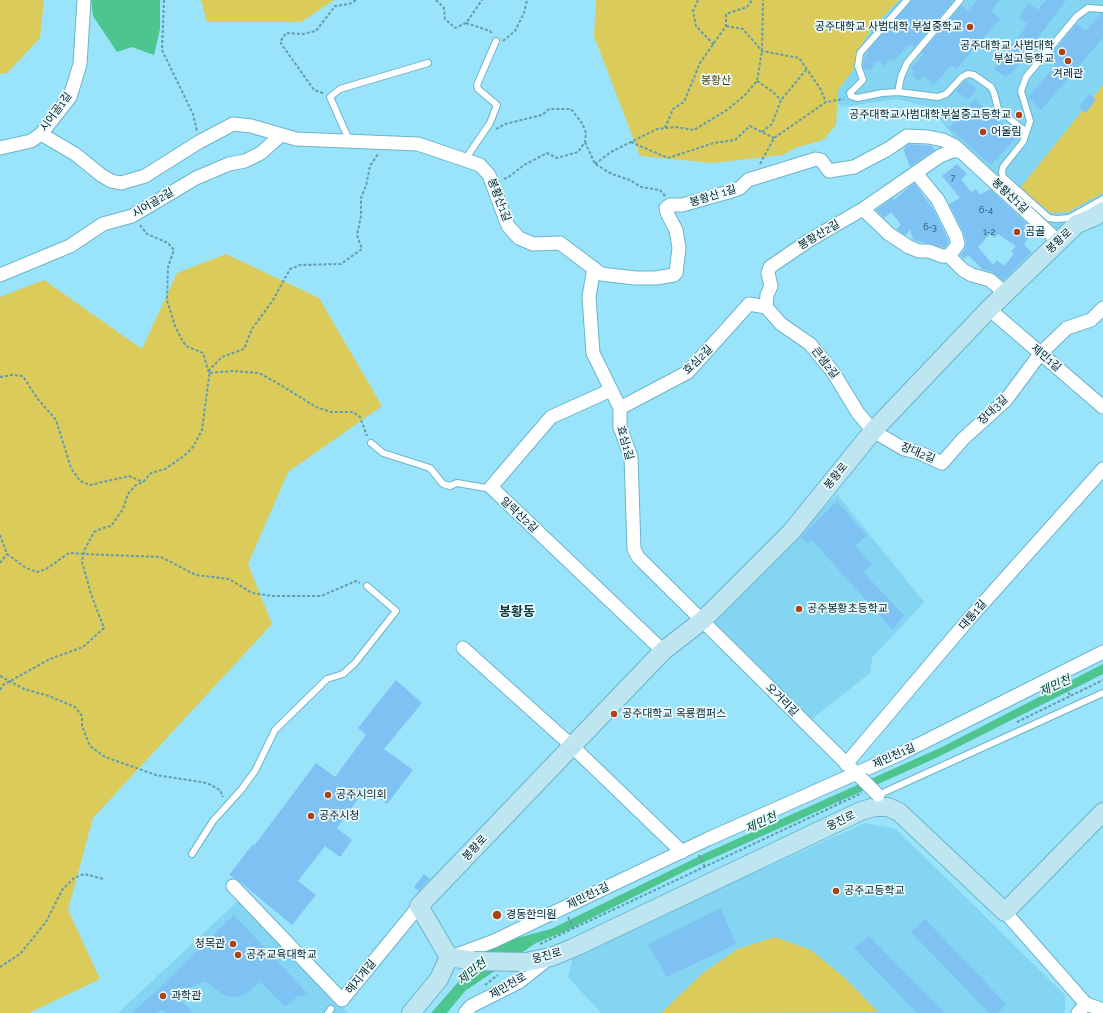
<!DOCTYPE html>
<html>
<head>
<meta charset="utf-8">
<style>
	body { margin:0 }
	canvas { display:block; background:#99e3fb }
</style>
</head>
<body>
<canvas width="1103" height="1013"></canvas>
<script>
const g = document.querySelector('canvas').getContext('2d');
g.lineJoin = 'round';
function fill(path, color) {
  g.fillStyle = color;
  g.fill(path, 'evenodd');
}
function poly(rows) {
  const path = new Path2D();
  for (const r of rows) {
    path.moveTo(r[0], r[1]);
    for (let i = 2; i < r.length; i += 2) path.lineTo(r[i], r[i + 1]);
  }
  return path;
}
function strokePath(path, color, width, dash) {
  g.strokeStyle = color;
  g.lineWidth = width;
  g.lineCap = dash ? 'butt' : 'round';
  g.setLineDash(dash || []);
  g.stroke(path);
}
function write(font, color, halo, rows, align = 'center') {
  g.font = font + ' Raleway,"Noto Sans KR",sans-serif';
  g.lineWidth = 3.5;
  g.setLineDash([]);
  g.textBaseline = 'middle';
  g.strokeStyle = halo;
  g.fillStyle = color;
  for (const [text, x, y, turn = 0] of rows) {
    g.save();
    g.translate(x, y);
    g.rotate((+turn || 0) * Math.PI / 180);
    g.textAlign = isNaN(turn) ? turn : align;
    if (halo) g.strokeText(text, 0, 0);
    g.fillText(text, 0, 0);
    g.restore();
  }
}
fill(poly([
	[899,0,1103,0,1103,206,1057,234,962,147,932,110,925,106,896,99,843,107,838,104,836,97,838,90,853,70,858,50,872,28],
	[837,494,924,602,872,658,870,673,812,719,713,622],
	[865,823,896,829,1065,995,1065,1013,601,1013,568,977,574,953],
	[242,897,348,1013,118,1013]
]), '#84d5f1');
fill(poly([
	[0,0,44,0,40,38,7,73,0,74],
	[201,0,334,0,301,22,207,22],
	[596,0,899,0,872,28,858,50,853,70,838,90,836,125,823,140,795,148,783,155,713,163,640,156,594,36],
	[1103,85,1103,193,1068,212,1051,213,1020,188],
	[226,254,319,298,382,406,288,472,248,564,272,624,93,818,68,910,100,979,29,1013,0,1013,0,297,44,280,142,349,177,273],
	[775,937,811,950,846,979,878,1012,661,1013,703,973,738,949]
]), '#dbcb5b');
fill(poly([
	[91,0,160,0,160,29,154,55,132,47,117,52,93,16],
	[1103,664,1103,674,936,758,691,868,566,931,536,943,465,991,447,1013,431,1013,491,945,551,929,708,852,942,747]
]), '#4ec48f');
fill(poly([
	[911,0,954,0,914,47,910,44,894,61,891,58,884,66,878,60,870,70,865,70,863,66,864,59,869,52,868,51],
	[977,0,1000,0,991,11,1000,19,956,69,951,65,934,85,924,76,919,81,912,75,915,71,911,68,923,55,921,53,962,5,968,11],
	[1046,0,1066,0,1011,74,1009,73,1006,77,994,69,1028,24,1019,17,1029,3,1038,10],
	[1101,13,1103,13,1103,38,1041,110,1028,97,1056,65,1048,58,1077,24,1086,31],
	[966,80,977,89,968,100,956,91],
	[1089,94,1096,99,1086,113,1079,107],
	[975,99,1017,137,991,165,949,128],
	[909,144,932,146,935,150,910,167,904,151,905,147],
	[957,164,967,174,961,179,971,192,976,189,980,195,990,189,1033,229,1024,245,1032,252,1003,281,992,272,982,269,968,255,964,259,960,255,965,249,966,242,963,232,949,204,960,198,942,176],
	[990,234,994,238,998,234,1016,246,1011,251,1014,254,1004,266,997,260,993,265,978,247],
	[914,183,934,210,948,239,949,242,945,248,913,240,910,230,905,235,896,229,901,225,891,212,884,218,876,210,893,198,894,200],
	[837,501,867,536,855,545,872,565,863,572,904,615,893,630,811,539,808,544,801,537],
	[396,680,422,703,384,749,413,770,387,804,366,788,337,828,352,840,340,857,325,846,298,881,316,895,292,925,238,880,229,875,253,844,254,846,316,763,335,777,366,735,358,728],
	[424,874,430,879,419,891,414,887],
	[721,908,736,944,667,977,648,944],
	[234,915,309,995,298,996,285,1007,261,982,244,995,235,997,224,995,205,981,175,994,193,1013,166,1013,162,1009,157,1013,132,1013,165,983],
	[925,919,1006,1004,998,1013,989,1013,911,932],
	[869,936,945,1013,917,1013,854,948]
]), '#7ec2f4');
const lane = poly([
	[907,0,860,53,858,66,863,80,850,93,851,96,857,98,882,93,898,92,938,97,946,94,962,77,968,74,974,75,991,87,994,93,998,109,1026,132],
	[1103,9,1088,8,1077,16,1026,77,1021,91,1030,121,1023,142,1003,167,1002,172,1003,177,1049,218,1057,219,1069,218,1103,199],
	[898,92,901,77,907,63,960,0],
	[349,140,330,97,340,89,428,63],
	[466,158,490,123,497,105,478,89,477,85,496,41],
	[371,443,383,453,430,468,443,484,450,486,457,483,492,489],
	[878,795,1103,693],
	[192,854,213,821,241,790,255,771,275,730,327,679,343,674,355,663,396,611,367,586],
	[328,1013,331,1009]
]);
const street = poly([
	[41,134,75,154,101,175,111,181,121,183,145,176,199,142,233,124,251,126,296,139,418,144,480,165,489,175,508,226,519,238,533,244,560,243,601,274,635,278,656,278,674,275,676,273,679,248,676,230,667,213,666,208,670,205,682,205,732,191,740,188,748,180,816,159,821,160,829,171,854,167,888,149,907,136,928,137,943,140,955,146,1058,241],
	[0,148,31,141,41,134,70,97,80,64,84,0],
	[961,151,952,151,940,156,863,209,808,241,770,267,768,273,771,286,767,295,766,307,781,324,810,344,833,372,858,413,873,431,904,449,920,453,942,463,963,439,1006,400,1040,354,1067,328,1091,320,1103,308],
	[916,173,938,200,956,236,958,244,949,256],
	[863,209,889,234,909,247,919,251,929,251,942,256,949,256,963,270,972,275,990,280,1005,293],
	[594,268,589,297,593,353,620,408,620,427,631,457,634,549,638,557,861,778],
	[0,275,70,246,103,224,132,216,196,178,229,164,245,161,261,153,281,135],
	[989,309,1103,407],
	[611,390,551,417,491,487,663,651],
	[620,408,688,372,749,304,766,307],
	[463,648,572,746,682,852],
	[846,764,968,620,1103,469],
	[233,886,342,1000,419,906],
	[1005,912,1086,1004,1103,1010],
	[451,957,494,941,708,839,902,753,1103,652],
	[465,1013,471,1006,519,982,548,959],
	[1078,1013,1086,1004]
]);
const secondary = poly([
	[449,957,419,906,663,651,703,620,792,531,873,431,989,309,1077,224,1094,217,1103,211],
	[526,962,551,957,573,948,861,811,875,807,888,807,899,812,1005,912,1103,812],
	[411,1013,439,979,449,957,474,961]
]);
strokePath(lane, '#6cb4cc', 8);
strokePath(street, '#6cb4cc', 15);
strokePath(secondary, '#6cb4cc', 20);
strokePath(poly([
	[164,0,162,50,193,114,197,131],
	[436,0,444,8,445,19,455,28,466,23,482,0],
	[698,0,693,11,696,26,714,45],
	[466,23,490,31,492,34],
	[726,26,743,29,762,51,799,58,820,88,826,102],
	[503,41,515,31,524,13,527,0],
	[757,81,772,91,781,100],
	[323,93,314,90,280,42,286,33,303,34,316,31,335,6,349,4,356,0],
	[665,128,673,109,684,102,700,63,726,26,726,14,747,7,752,0],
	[496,129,505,124,542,115,549,109,571,109,582,123,586,133,585,142,578,152,557,158,547,153,524,165,510,176,502,180],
	[762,132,772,124,781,100,806,70],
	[585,142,595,164,612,174,630,180,641,187,660,190,665,196],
	[631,142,668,158,714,143,735,140,750,126,774,138],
	[595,164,611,152,657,129,675,127,694,130,727,110,744,96,757,81,762,51,763,0],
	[760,164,774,138,826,102,844,99],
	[140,225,147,234,168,243,174,250,168,267,167,300,175,326,181,338,186,346,203,353,209,373,233,371,259,373,279,384,316,407,331,412,353,412,360,417,367,436],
	[0,377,12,375,23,376,37,398,56,420,71,468,80,481,90,485,129,476,143,482],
	[0,535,7,554,26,568,37,572,46,569,69,553,85,554,161,557,196,575,229,579,252,593,273,596,321,596,356,581,360,583],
	[0,563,7,554],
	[0,676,24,689,49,696,75,707,82,716,82,726,90,746,105,757,156,775,207,783,220,790,223,797],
	[1063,684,1070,695],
	[0,690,3,685,50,659,83,647,104,628,91,594,82,562,84,551,94,532,103,528,111,526,123,509,128,494,136,485,143,482,151,473,165,469,184,456,193,447,202,430,210,369,222,357,244,349,252,329,273,300,290,269,300,265,341,264,362,249,357,235,361,216,361,198,366,186,370,166,378,154],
	[1017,722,1103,680],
	[837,795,841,803],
	[699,855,705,867],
	[568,917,574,929],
	[540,944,862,793],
	[0,967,20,954,46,922,62,890,74,878,84,874,104,879],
	[485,985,498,975]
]), '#629caf', 2, [3, 2]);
strokePath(lane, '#fff', 6);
strokePath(street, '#fff', 13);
strokePath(secondary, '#bee6f1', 18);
const streetBridge = poly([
	[861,778,878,795]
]);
const secondaryBridge = poly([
	[474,961,526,962]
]);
strokePath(streetBridge, '#6cb4cc', 15, []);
strokePath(secondaryBridge, '#6cb4cc', 20, []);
strokePath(streetBridge, '#fff', 13);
strokePath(secondaryBridge, '#bee6f1', 18);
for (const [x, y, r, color] of [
	[970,27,4,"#aa4418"],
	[1062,52,4,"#aa4418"],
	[1068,61,4,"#aa4418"],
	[1019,115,4,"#aa4418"],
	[983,132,4,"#aa4418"],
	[1017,232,4,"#aa4418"],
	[799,609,4,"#aa4418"],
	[614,714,4,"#aa4418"],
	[328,795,4,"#aa4418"],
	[311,816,4,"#aa4418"],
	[836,891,4,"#aa4418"],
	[497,915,5,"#aa4418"],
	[233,944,4,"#aa4418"],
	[238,955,4,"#aa4418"],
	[163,996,4,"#aa4418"]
]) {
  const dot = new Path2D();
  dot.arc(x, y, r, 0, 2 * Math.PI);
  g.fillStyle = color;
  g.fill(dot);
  strokePath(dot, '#ecfafe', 1.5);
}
write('9px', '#20475a', null, [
	["7",953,178],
	["6-4",986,210],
	["6-3",930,227],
	["1-2",989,232]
]);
write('11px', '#001e27', '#ecfafe', [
	["공주대학교 사범대학 부설중학교",962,27,"right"],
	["공주대학교 사범대학",1054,46,"right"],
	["부설고등학교",1054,59,"right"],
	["겨레관",1068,74,"center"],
	["공주대학교사범대학부설중고등학교",1011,115,"right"],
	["어울림",991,132],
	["곰골",1025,232],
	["공주봉황초등학교",807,609],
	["공주대학교 옥룡캠퍼스",622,714],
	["공주시의회",336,795],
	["공주시청",319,816],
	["공주고등학교",844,891],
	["경동한의원",506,915],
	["청목관",225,944,"right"],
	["공주교육대학교",246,955],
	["과학관",171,996]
], 'left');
write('11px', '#473e00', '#ecfafe', [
	["봉황산",716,81]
]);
write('11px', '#001e27', '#ecfafe', [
	["시어골1길",56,112,-54],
	["봉황산 1길",713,196,-17],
	["봉황산1길",1010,196,43],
	["봉황산1길",499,200,69],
	["시어골2길",153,203,-31],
	["봉황산2길",819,235,-31],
	["봉황로",1059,241,-43],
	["제민1길",1046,358,40],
	["효심2길",698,360,-45],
	["큰샘2길",825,363,52],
	["장대3길",993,410,-44],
	["효심1길",625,443,74],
	["장대2길",918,453,22],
	["봉황로",836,476,-51],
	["일락산2길",519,515,43],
	["대통1길",973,615,-49],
	["오거리길",782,700,45],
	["제민천1길",894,756,-24],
	["웅진로",841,821,-25],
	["봉황로",475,848,-47],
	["제민천1길",588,896,-26],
	["웅진로",547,956,-16],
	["해지개길",361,977,-51],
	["제민천로",508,986,-30]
]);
write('italic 12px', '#00452b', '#ecfafe', [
	["제민천",1055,686,-25],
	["제민천",761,823,-25],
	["제민천",472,972,-39]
]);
write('bold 13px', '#0b343f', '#ecfafe', [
	["봉황동",517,612]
]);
</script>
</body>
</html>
